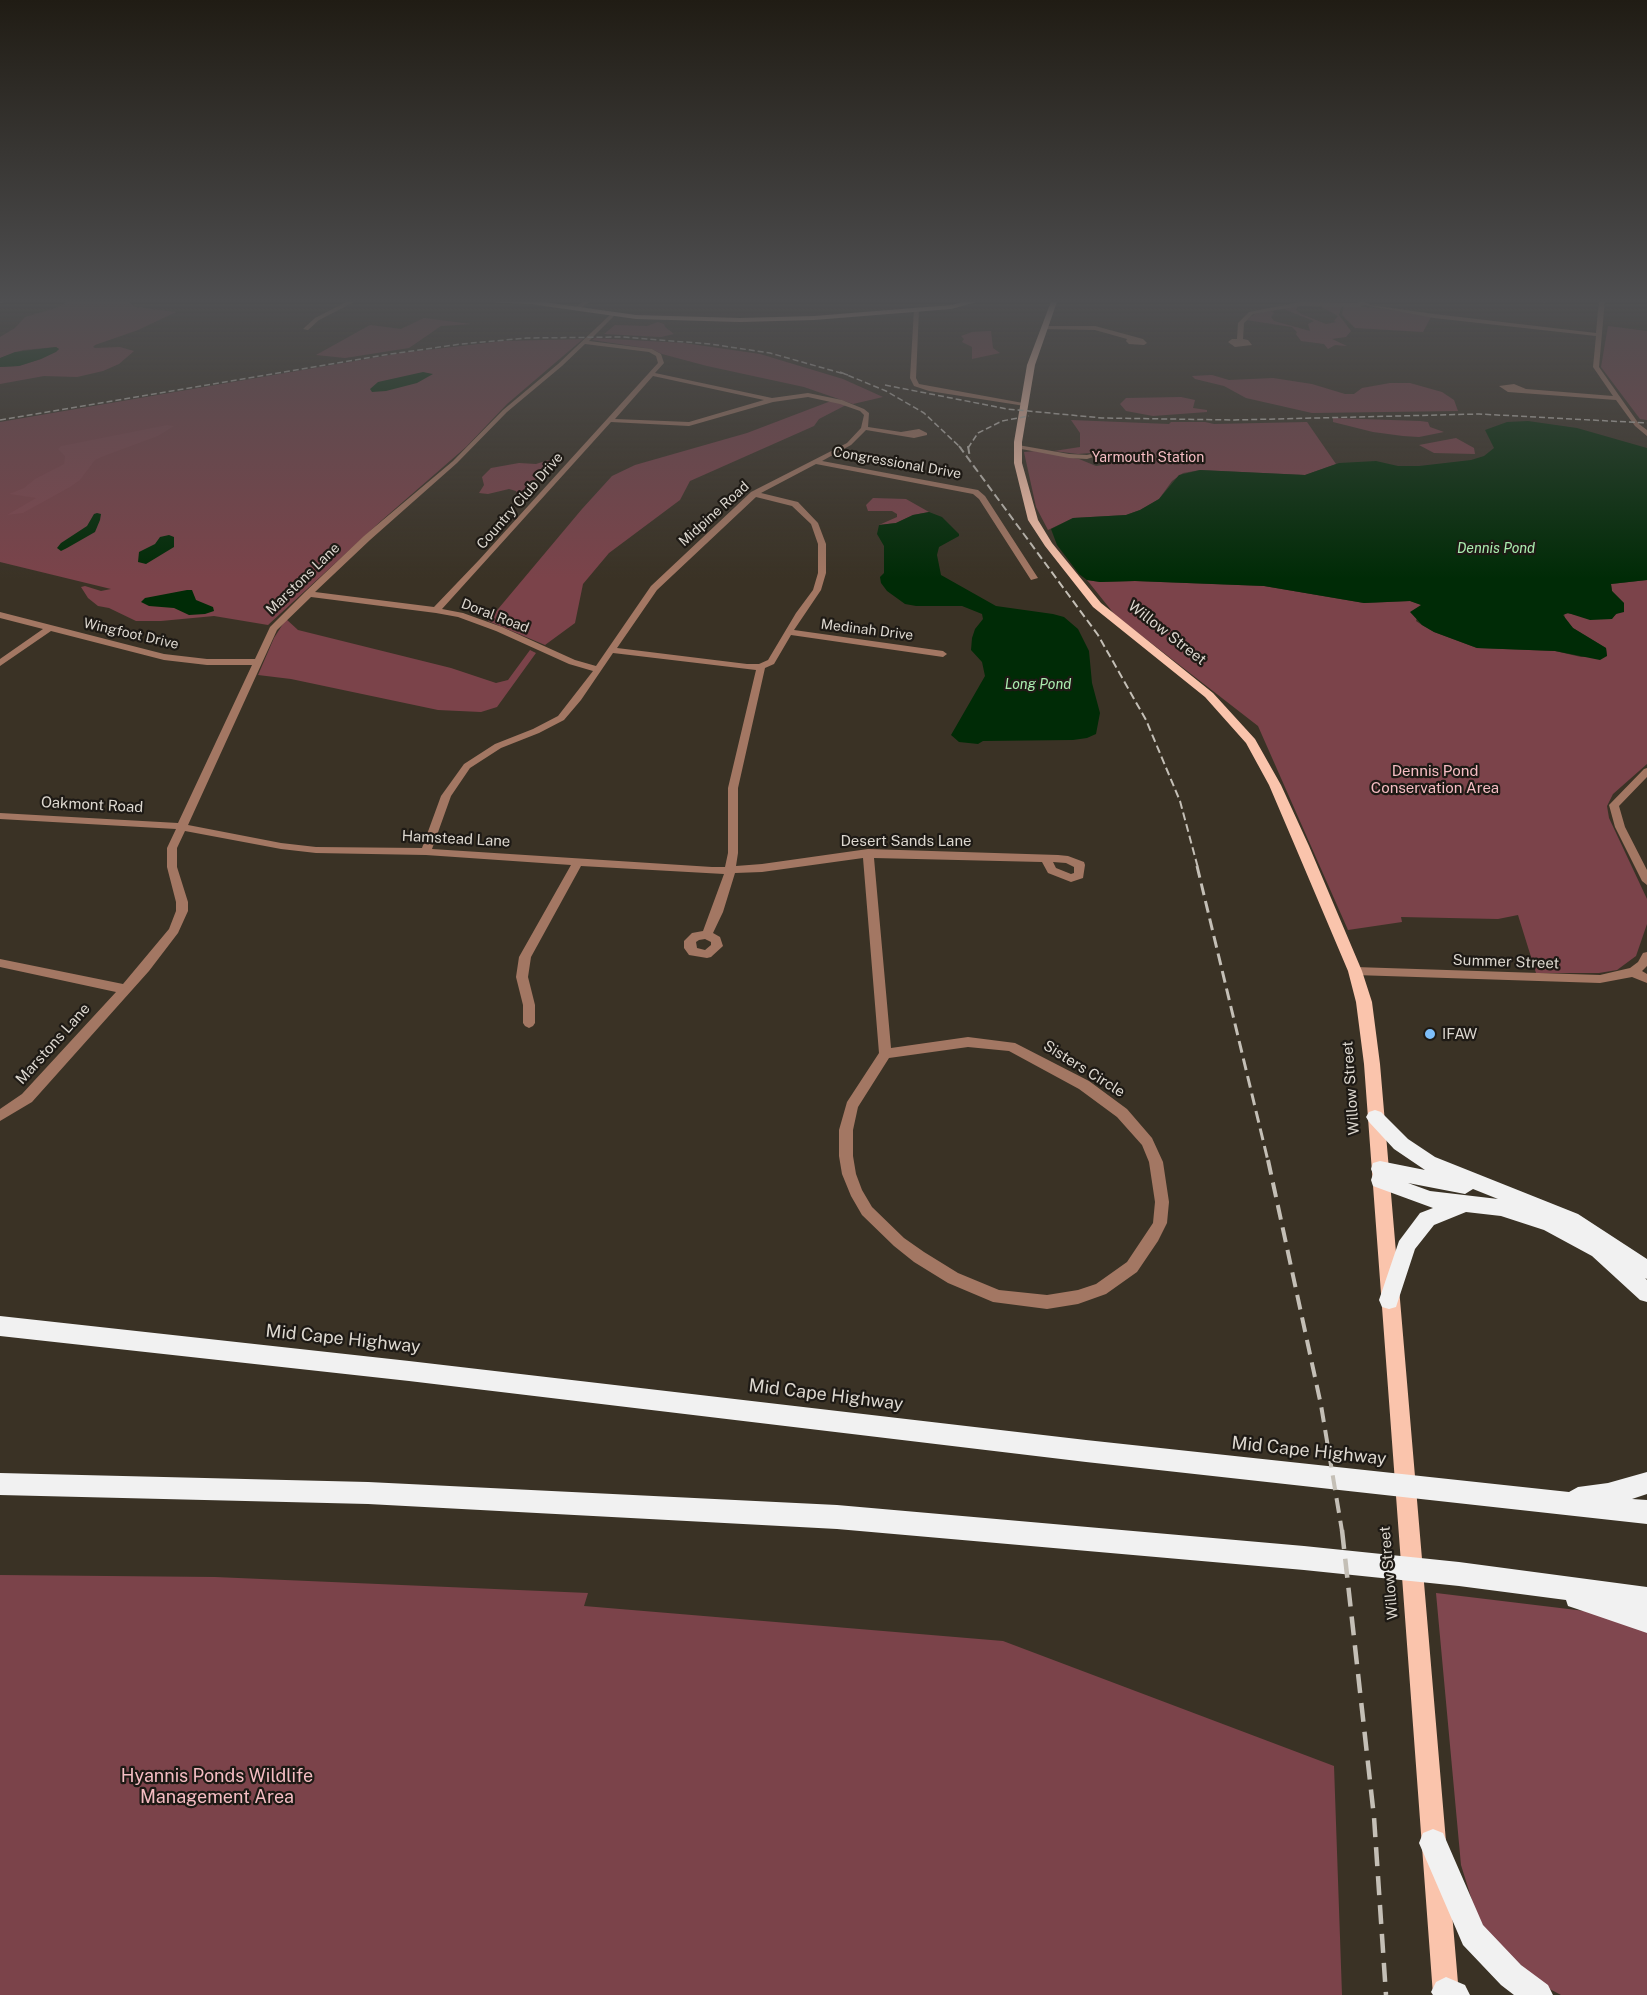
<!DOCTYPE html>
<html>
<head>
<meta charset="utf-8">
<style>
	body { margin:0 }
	canvas { display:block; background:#3a3225 }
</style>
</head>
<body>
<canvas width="1647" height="1995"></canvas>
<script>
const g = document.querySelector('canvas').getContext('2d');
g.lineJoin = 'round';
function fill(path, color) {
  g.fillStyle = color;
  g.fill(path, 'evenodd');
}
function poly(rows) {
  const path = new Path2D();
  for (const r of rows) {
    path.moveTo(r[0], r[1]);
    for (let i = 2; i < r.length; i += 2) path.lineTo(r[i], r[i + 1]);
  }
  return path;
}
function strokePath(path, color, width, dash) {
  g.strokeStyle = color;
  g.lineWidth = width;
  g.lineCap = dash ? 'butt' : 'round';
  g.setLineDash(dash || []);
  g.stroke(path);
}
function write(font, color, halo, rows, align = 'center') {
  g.font = font + ' "Public Sans",sans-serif';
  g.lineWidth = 4.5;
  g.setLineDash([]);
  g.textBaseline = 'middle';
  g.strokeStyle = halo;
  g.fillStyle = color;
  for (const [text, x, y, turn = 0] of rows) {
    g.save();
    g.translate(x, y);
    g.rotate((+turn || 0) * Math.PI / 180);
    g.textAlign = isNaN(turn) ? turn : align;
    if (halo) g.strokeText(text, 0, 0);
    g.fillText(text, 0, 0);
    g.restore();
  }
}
fill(poly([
	[72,299,125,299,136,307,176,312,138,330,95,345,93,347,95,348,120,347,134,351,119,364,103,371,77,377,44,376,0,384,0,367,19,366,41,359,59,349,56,347,23,350,0,358,0,337,15,328,25,317,56,308],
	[424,318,471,324,441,326,409,348,345,358,316,355,370,325,401,329],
	[658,322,664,324,665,327,674,334,661,337,604,334,615,325,647,326],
	[1608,326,1647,331,1647,420,1640,419,1601,367],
	[991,331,993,348,1000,353,972,359,972,347,962,342,964,339,961,336,972,332],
	[595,338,684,343,760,354,843,379,883,397,853,404,804,387,707,366,662,354,652,349,592,340],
	[583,339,507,404,466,447,381,521,268,625,214,616,161,621,136,621,109,608,98,606,88,598,81,587,85,586,101,591,111,589,0,562,0,422,402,353,503,341],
	[1212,375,1229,380,1273,378,1312,384,1345,394,1354,394,1362,388,1390,383,1410,383,1442,392,1454,400,1458,411,1312,413,1246,398,1224,386,1195,379,1192,376],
	[1181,397,1195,400,1193,408,1207,410,1207,412,1153,416,1126,411,1120,404,1126,398],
	[831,401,846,405,819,419,814,426,690,481,680,500,609,553,583,584,575,623,545,645,488,621,582,509,612,476,635,465,747,433],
	[1333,418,1420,421,1428,422,1430,427,1444,432,1419,437,1403,436,1373,432,1333,422],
	[1071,420,1169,424,1171,422,1205,422,1214,424,1307,422,1336,464,1305,475,1200,470,1183,473,1172,481,1159,499,1140,510,1126,515,1073,518,1048,530,1036,507,1024,452,1036,451,1079,459,1096,466,1110,464,1114,460,1111,455,1102,452,1078,454,1054,451,1080,447,1080,433],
	[1456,438,1474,448,1475,454,1434,453,1419,445],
	[558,457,561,458,554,467,532,482,534,489,523,497,519,497,516,491,509,489,488,494,479,493,484,485,482,477,491,468,519,463,536,464],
	[873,498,906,499,929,512,913,515,896,523,879,525,897,517,897,514,892,511,868,511,866,505],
	[1087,580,1100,582,1135,581,1264,586,1364,603,1410,601,1422,605,1416,621,1422,625,1434,632,1477,648,1555,651,1581,657,1607,656,1606,648,1573,628,1565,619,1564,613,1611,619,1623,608,1624,603,1612,591,1611,584,1647,580,1647,764,1613,794,1607,806,1609,818,1647,899,1647,924,1636,956,1617,970,1599,973,1536,973,1518,915,1498,919,1401,917,1402,922,1348,930,1258,726,1115,615],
	[286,619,298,630,451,668,496,683,508,680,530,650,536,653,497,707,481,712,438,710,291,679,258,675,274,638],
	[0,1575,215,1577,588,1593,584,1606,1003,1641,1334,1766,1342,1995,0,1995]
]), '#7b434a');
fill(poly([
	[1318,305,1342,305,1339,315,1351,331,1346,337,1332,339,1347,346,1335,345,1328,349,1324,344,1301,341,1296,334,1297,332,1292,327,1246,320,1255,314,1270,310,1274,313,1271,317,1274,321,1310,331,1308,324,1314,321,1281,308,1296,306,1298,307,1296,310,1301,314,1326,324,1336,322,1334,321,1338,316],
	[1344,305,1385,309,1431,317,1423,332,1355,328,1342,315],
	[167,425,174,426,158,436,104,456,95,460,80,480,70,487,23,513,7,515,36,498,9,494,24,488,35,479,64,464,65,456,58,449,61,446],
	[1436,1593,1593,1612,1647,1630,1647,1995,1561,1995,1546,1987,1488,1936,1475,1910,1461,1865]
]), '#80474f');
fill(poly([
	[56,347,59,349,56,352,41,359,19,366,0,367,0,358,15,352],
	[423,372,433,374,417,383,386,391,372,392,370,389,378,382],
	[1528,421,1577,428,1647,448,1647,580,1611,584,1612,591,1624,603,1624,612,1616,614,1612,619,1590,620,1568,613,1563,615,1573,628,1606,648,1607,656,1600,660,1555,651,1477,648,1434,632,1422,625,1410,612,1421,605,1410,601,1364,603,1264,586,1135,581,1100,582,1087,580,1079,574,1057,545,1051,529,1073,518,1126,515,1140,510,1159,499,1179,475,1200,470,1305,475,1339,463,1376,461,1398,466,1419,466,1471,460,1484,456,1494,448,1485,430,1507,422],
	[929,512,942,517,959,534,959,536,939,547,937,555,941,575,996,606,1053,614,1064,617,1078,629,1089,651,1092,683,1100,713,1096,734,1087,738,1073,740,983,741,978,744,959,742,951,735,985,676,982,662,971,650,972,638,975,629,983,619,982,614,962,606,916,606,905,604,887,591,881,583,880,577,884,573,884,546,877,534,879,525,896,523,913,515],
	[97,513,101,514,100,520,95,532,67,548,61,551,57,548,61,543,87,526,94,514],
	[169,535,174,537,174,547,146,564,138,562,139,552,155,544,160,537],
	[187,590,192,590,196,600,213,607,214,611,205,614,189,615,174,608,149,606,141,602,145,598]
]), '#002b06');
fill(poly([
	[352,299,360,299,319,320,308,330,303,329,315,318,352,299],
	[427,299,434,299,431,301,427,299],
	[587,299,594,299,578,310,574,310,574,308,587,299],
	[1350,299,1358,299,1371,305,1434,314,1596,333,1599,299,1605,299,1599,367,1639,424,1647,430,1647,436,1635,426,1616,400,1508,392,1499,386,1514,384,1526,389,1613,396,1593,367,1596,336,1434,318,1363,305,1360,307,1300,306,1253,314,1244,323,1243,339,1248,340,1252,345,1235,347,1228,342,1232,339,1237,339,1238,323,1249,312,1300,302,1359,303,1350,299],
	[1542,299,1548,299,1548,302,1543,303,1542,299],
	[914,309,919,310,916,378,919,384,1023,403,1026,405,1025,406,929,391,914,386,910,378,914,309],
	[612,313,614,316,589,341,652,349,661,354,664,363,655,373,772,398,808,393,842,400,864,409,869,413,868,427,901,432,919,429,927,433,927,435,914,438,866,430,851,445,822,461,978,490,985,496,1038,578,1031,580,979,499,973,494,816,464,761,493,798,502,818,523,826,544,826,573,821,590,794,630,943,651,947,654,943,657,791,635,774,664,765,668,738,788,738,853,736,866,762,864,868,849,1058,855,1068,856,1084,862,1085,865,1083,878,1071,882,1048,873,1042,862,874,858,891,1048,968,1037,1015,1043,1089,1081,1127,1109,1152,1138,1163,1162,1169,1202,1167,1223,1158,1241,1137,1272,1106,1294,1078,1304,1047,1309,993,1302,948,1283,914,1262,894,1246,862,1215,851,1196,842,1174,839,1156,839,1130,847,1102,879,1053,863,858,762,872,735,873,723,912,713,933,720,937,723,946,711,957,707,958,689,955,684,948,684,941,692,933,703,931,724,874,581,866,531,957,528,977,535,1005,535,1023,533,1026,529,1028,525,1026,523,1023,523,1005,516,977,519,957,571,865,426,855,316,853,281,849,185,831,177,848,177,867,188,902,188,911,178,933,149,971,32,1102,0,1121,0,1109,22,1094,116,992,0,967,0,959,123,984,169,929,176,911,176,902,167,867,167,848,176,829,0,819,0,813,178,823,252,665,207,665,164,660,51,631,0,666,0,659,43,629,0,618,0,612,164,654,207,659,255,659,270,627,305,592,364,536,453,461,503,410,558,364,612,313],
	[585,344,649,352,656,356,658,363,479,560,434,607,315,592,370,540,457,463,507,412,562,366,585,344],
	[653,376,764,400,689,422,615,419,653,376],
	[808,397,840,404,860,411,864,415,861,428,847,443,751,492,651,586,596,666,575,660,502,627,463,613,442,609,611,422,689,426,773,402,808,397],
	[756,497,792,506,811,524,818,544,818,573,813,590,796,613,768,660,759,664,747,664,617,648,657,590,756,497],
	[311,597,436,613,458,617,496,631,569,664,593,671,558,716,533,729,495,744,464,764,441,796,422,848,316,847,281,843,188,825,277,630,311,597],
	[613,653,756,670,728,788,728,853,725,867,712,867,432,849,451,796,470,768,501,748,539,733,564,720,581,700,613,653],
	[1053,862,1066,863,1074,867,1074,873,1071,874,1056,868,1053,862],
	[705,939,711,942,711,945,705,950,697,948,696,942,699,940,705,939],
	[968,1047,1009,1051,1079,1089,1117,1117,1142,1145,1149,1162,1155,1202,1153,1223,1127,1262,1096,1284,1078,1290,1047,1295,999,1290,958,1273,924,1252,904,1238,872,1207,862,1190,856,1174,853,1156,853,1130,858,1107,889,1058,968,1047],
	[1044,326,1095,326,1143,339,1147,343,1144,345,1129,344,1126,341,1127,339,1095,330,1042,329,1044,326],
	[1018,445,1069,454,1087,455,1100,452,1103,454,1087,459,1069,458,1016,448,1016,446,1018,445],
	[1647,768,1647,777,1619,806,1625,827,1647,870,1647,885,1642,881,1615,827,1609,805,1644,769,1647,768],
	[1647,952,1647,966,1642,971,1647,974,1647,983,1632,977,1600,983,1355,975,1349,971,1355,967,1600,975,1630,968,1638,962,1643,953,1647,952]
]), '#a37763');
fill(poly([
	[0,299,15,299,0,303,0,299],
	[426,299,530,300,636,315,740,318,814,316,951,305,975,299,988,299,951,309,814,320,740,322,636,319,530,304,426,299],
	[1052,299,1058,299,1035,365,1022,442,1022,463,1038,520,1052,543,1101,603,1213,693,1255,739,1281,785,1309,846,1362,971,1372,1002,1380,1064,1459,1995,1433,1995,1364,1064,1356,1002,1348,971,1295,846,1269,785,1246,743,1205,697,1093,607,1045,546,1028,520,1014,463,1014,442,1027,365,1052,299]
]), '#fac4ac');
fill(poly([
	[1375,1110,1381,1112,1408,1139,1435,1157,1578,1214,1647,1259,1647,1279,1645,1278,1647,1280,1647,1302,1640,1300,1592,1256,1544,1230,1501,1216,1466,1212,1434,1225,1415,1249,1396,1307,1389,1309,1382,1307,1379,1300,1399,1241,1420,1213,1433,1208,1373,1186,1371,1180,1373,1174,1371,1169,1373,1163,1380,1161,1425,1170,1394,1149,1369,1122,1366,1117,1369,1112,1375,1110],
	[1408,1183,1465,1194,1473,1189,1498,1199,1430,1191,1408,1183],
	[0,1316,409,1361,1086,1440,1569,1492,1578,1487,1608,1483,1647,1472,1647,1494,1632,1499,1647,1500,1647,1524,1086,1462,409,1381,0,1336,0,1316],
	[0,1473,368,1482,837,1505,1304,1546,1459,1562,1647,1587,1647,1633,1577,1609,1568,1606,1566,1600,1459,1586,1304,1570,837,1529,368,1504,0,1495,0,1473],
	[1433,1829,1443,1833,1483,1925,1521,1965,1548,1985,1553,1995,1514,1995,1501,1985,1463,1945,1419,1843,1423,1833,1433,1829],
	[1446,1977,1465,1985,1470,1995,1433,1995,1431,1992,1436,1982,1446,1977]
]), '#f1f1f1');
strokePath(poly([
	[840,372,886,391,924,413,961,448],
	[885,385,1007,409,1102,418,1234,420,1479,414,1647,423],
	[0,420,384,355,461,344,527,338,622,337,710,344,770,353,848,375],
	[968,448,978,433,1002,421,1029,416]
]), '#c4bfb6', 1.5, [6, 3]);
strokePath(poly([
	[959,446,1098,635,1146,720,1180,801,1198,868],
	[968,446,970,458]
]), '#c4bfb6', 2, [8, 4]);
strokePath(poly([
	[1197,866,1268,1161]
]), '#c4bfb6', 3, [12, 6]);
strokePath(poly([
	[1268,1160,1321,1405,1342,1531]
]), '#c4bfb6', 4, [15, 8]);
strokePath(poly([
	[1342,1530,1374,1817,1386,1995]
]), '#c4bfb6', 4.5, [19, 10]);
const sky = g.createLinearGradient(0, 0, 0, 579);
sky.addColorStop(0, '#201c14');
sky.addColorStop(0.52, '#4f4f51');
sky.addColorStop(1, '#4f4f5100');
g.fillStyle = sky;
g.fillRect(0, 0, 1647, 579);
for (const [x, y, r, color] of [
	[1430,1034,6,"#7dbef9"]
]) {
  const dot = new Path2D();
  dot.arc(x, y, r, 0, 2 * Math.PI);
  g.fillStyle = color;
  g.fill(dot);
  strokePath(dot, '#1e1a15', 2);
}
write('14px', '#f5bdc3', '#1e1a15', [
	["Yarmouth Station",1148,458]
]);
write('14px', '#dcd7cf', '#1e1a15', [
	["Congressional Drive",897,463,10],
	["Country Club Drive",520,501,-49],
	["Midpine Road",714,514,-42],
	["Marstons Lane",303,579,-44],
	["Doral Road",495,616,21],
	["Medinah Drive",867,630,7],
	["Wingfoot Drive",131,634,13]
]);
write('italic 14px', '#abeeb0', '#1e1a15', [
	["Dennis Pond",1496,549],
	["Long Pond",1038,685]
]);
write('15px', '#dcd7cf', '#1e1a15', [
	["Willow Street",1167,633,38],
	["Oakmont Road",92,805,3],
	["Hamstead Lane",456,839,3],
	["Desert Sands Lane",906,841],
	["Summer Street",1506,962,2],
	["Marstons Lane",53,1044,-48],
	["Sisters Circle",1084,1069,32],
	["Willow Street",1351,1088,-94],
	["Willow Street",1389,1573,-95]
]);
write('15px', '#f5bdc3', '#1e1a15', [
	["Dennis Pond",1435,771],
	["Conservation Area",1435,788]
]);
write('15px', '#dcd7cf', '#1e1a15', [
	["IFAW",1442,1034]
], 'left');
write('18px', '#dcd7cf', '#1e1a15', [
	["Mid Cape Highway",343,1339,6],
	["Mid Cape Highway",826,1395,7],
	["Mid Cape Highway",1309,1451,6]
]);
write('18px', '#f5bdc3', '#1e1a15', [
	["Hyannis Ponds Wildlife",217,1776],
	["Management Area",217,1797]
]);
</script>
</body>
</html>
